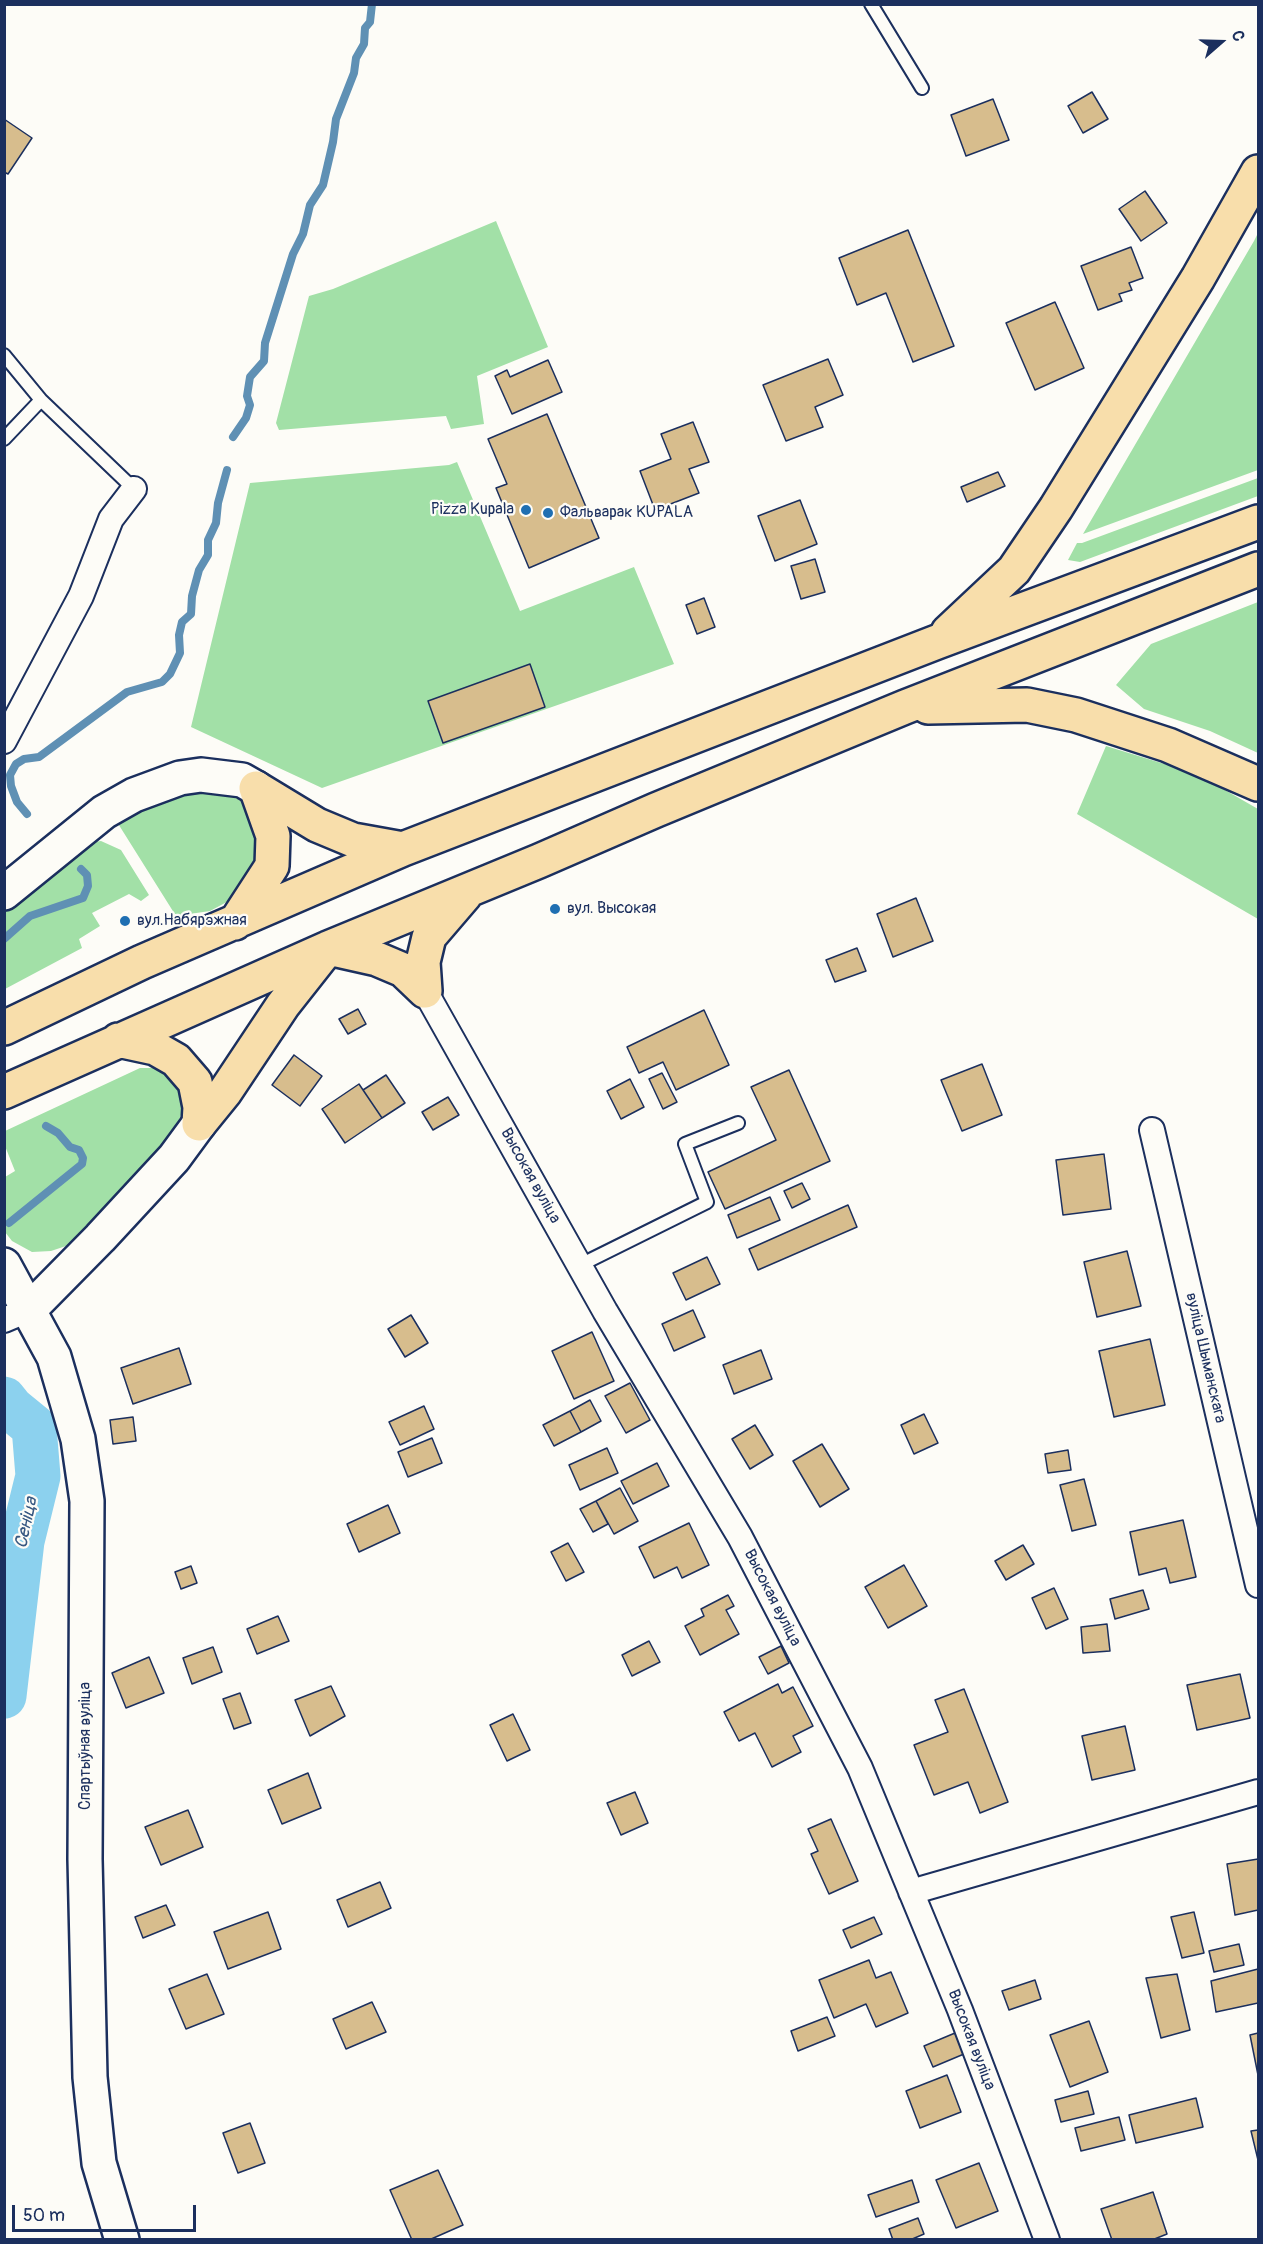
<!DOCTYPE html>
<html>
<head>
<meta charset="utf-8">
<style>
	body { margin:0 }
	#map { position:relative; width:1263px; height:2244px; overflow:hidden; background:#fdfcf7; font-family:Pangolin,sans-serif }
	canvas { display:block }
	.frame { position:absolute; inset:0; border:6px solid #1b2f5e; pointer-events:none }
	.north { position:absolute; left:1191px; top:12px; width:60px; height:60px; -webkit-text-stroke:4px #fdfcf7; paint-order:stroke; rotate:70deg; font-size:16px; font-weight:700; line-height:24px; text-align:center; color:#1b2f5e }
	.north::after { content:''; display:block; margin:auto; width:21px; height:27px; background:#1b2f5e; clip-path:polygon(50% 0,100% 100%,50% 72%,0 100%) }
	.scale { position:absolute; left:12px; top:2205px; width:184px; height:27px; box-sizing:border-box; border:3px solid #1b2f5e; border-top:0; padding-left:8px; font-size:18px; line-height:21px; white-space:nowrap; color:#1b2f5e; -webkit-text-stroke:4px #fdfcf7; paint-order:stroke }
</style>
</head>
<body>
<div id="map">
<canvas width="1263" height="2244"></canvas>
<div class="frame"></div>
<div class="north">С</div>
<div class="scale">50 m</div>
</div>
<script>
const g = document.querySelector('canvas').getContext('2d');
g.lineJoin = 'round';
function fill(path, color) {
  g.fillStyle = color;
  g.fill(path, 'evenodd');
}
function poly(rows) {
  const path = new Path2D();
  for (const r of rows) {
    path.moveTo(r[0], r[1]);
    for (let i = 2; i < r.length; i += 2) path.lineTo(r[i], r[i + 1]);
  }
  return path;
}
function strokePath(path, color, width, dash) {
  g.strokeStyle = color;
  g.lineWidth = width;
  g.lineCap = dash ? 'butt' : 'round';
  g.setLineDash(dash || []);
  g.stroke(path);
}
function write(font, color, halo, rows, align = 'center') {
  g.font = font + ' Pangolin,sans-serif';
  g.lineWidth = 4.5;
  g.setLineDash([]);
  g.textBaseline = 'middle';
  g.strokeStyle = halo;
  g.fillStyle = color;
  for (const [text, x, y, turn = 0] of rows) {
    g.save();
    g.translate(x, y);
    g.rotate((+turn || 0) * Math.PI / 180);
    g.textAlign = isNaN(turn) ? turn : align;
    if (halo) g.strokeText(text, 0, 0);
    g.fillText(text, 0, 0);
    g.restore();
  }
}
fill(poly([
	[496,221,548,347,477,376,484,424,451,429,446,416,279,430,276,423,309,296,333,289],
	[1258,233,1258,470,1083,534,1254,241],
	[457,462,520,611,634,567,674,664,322,788,191,727,250,483,449,465],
	[1258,478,1258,496,1080,562,1068,560,1077,543,1082,543],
	[1258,602,1258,753,1210,731,1144,709,1116,685,1151,644],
	[1106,746,1197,774,1258,809,1258,919,1077,814],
	[188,789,232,792,246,800,267,854,236,897,210,911,176,916,117,822,134,811],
	[101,841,121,850,149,895,141,901,129,894,92,913,100,926,79,939,82,948,5,989,5,905,86,843],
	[140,1068,155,1068,167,1074,180,1090,184,1104,176,1132,72,1244,51,1251,32,1252,12,1241,5,1232,5,1177,15,1171,5,1146,5,1131]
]), '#a2e0a7');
strokePath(poly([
	[233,437,246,418,250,405,247,396,250,377,264,361,265,343,293,254,303,234,310,205,323,185,333,142,336,119,354,73,356,58,364,44,365,28,370,22,372,4],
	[27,814,17,802,11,786,10,775,16,764,24,759,39,757,127,692,162,682,170,674,180,653,179,635,182,622,191,614,192,596,199,570,208,555,208,540,216,523,218,503,227,470],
	[4,939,30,916,83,898,88,886,87,875,81,869],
	[9,1223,82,1164,83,1158,79,1150,70,1147,58,1133,46,1126]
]), '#5f90b4', 8);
strokePath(poly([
	[4,1399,12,1409,34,1427,38,1476,22,1541,4,1696]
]), '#8cd1ee', 45);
const building = poly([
	[1092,92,1108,119,1083,133,1068,106,1092,92],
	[993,99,1009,140,966,156,951,115,993,99],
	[4,119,32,138,8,174,4,172,4,119],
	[1145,191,1167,223,1141,241,1119,209,1145,191],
	[908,230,954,346,913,362,886,293,857,305,839,258,908,230],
	[1131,247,1143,278,1129,283,1132,290,1119,294,1122,301,1098,310,1081,266,1131,247],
	[1055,302,1084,368,1035,390,1006,323,1055,302],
	[828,359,843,395,815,407,823,427,786,441,763,385,828,359],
	[548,360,562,392,512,414,495,376,507,370,510,377,548,360],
	[547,414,599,538,529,568,496,488,507,484,488,439,547,414],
	[693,422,709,462,689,469,699,493,655,510,640,471,671,459,661,434,693,422],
	[998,472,1005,486,967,502,961,487,998,472],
	[800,500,817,544,775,561,758,516,800,500],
	[815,559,825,592,801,599,791,566,815,559],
	[704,598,715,627,697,634,686,605,704,598],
	[530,664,545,707,443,743,428,701,530,664],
	[916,898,933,941,893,957,877,914,916,898],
	[857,948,866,971,835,982,826,960,857,948],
	[358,1009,366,1024,348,1034,339,1019,358,1009],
	[704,1010,729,1065,676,1090,663,1062,639,1073,627,1047,704,1010],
	[294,1055,322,1076,300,1106,272,1085,294,1055],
	[982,1064,1002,1115,962,1131,941,1080,982,1064],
	[789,1070,830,1161,725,1209,708,1172,776,1140,751,1087,789,1070],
	[662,1073,677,1102,663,1109,649,1079,662,1073],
	[386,1075,405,1103,382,1118,363,1090,386,1075],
	[630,1079,644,1107,621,1119,607,1091,630,1079],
	[359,1084,382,1118,345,1143,322,1109,359,1084],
	[448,1097,459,1115,433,1130,422,1112,448,1097],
	[1104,1154,1111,1209,1063,1215,1056,1160,1104,1154],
	[802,1183,810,1199,792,1208,784,1191,802,1183],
	[770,1197,780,1220,737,1238,728,1215,770,1197],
	[848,1205,857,1227,758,1270,749,1249,848,1205],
	[1127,1251,1141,1306,1097,1317,1084,1262,1127,1251],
	[707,1257,720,1284,686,1300,673,1273,707,1257],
	[693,1310,705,1337,674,1351,662,1324,693,1310],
	[411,1315,428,1343,405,1357,388,1329,411,1315],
	[592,1332,614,1381,574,1399,552,1351,592,1332],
	[1150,1339,1165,1405,1114,1417,1099,1351,1150,1339],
	[179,1348,191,1384,133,1404,121,1368,179,1348],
	[761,1350,772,1379,734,1394,723,1365,761,1350],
	[630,1383,650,1420,626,1433,605,1396,630,1383],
	[590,1400,601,1421,581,1432,570,1411,590,1400],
	[424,1406,434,1429,400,1445,389,1422,424,1406],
	[570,1411,581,1432,554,1446,543,1425,570,1411],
	[924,1414,938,1443,914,1454,901,1425,924,1414],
	[133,1417,136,1441,113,1444,110,1420,133,1417],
	[755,1425,773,1455,750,1469,732,1439,755,1425],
	[432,1438,442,1463,408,1477,398,1452,432,1438],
	[822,1444,849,1489,820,1507,793,1461,822,1444],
	[607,1448,618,1473,580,1490,569,1465,607,1448],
	[1068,1450,1071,1470,1048,1473,1045,1454,1068,1450],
	[657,1463,669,1486,633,1504,621,1481,657,1463],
	[1084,1479,1096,1525,1072,1531,1060,1485,1084,1479],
	[620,1488,638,1521,614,1534,596,1501,620,1488],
	[596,1501,608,1524,593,1532,580,1509,596,1501],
	[388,1505,400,1533,359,1552,347,1524,388,1505],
	[1183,1520,1196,1577,1170,1583,1166,1568,1139,1575,1130,1532,1183,1520],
	[689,1523,709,1565,682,1578,677,1567,654,1578,639,1547,689,1523],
	[568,1543,584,1572,566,1581,551,1552,568,1543],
	[1023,1545,1034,1564,1006,1580,995,1561,1023,1545],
	[904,1565,927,1606,888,1628,865,1587,904,1565],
	[191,1566,197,1583,181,1589,175,1572,191,1566],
	[1054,1588,1068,1619,1046,1629,1032,1598,1054,1588],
	[1143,1590,1149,1609,1115,1619,1110,1599,1143,1590],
	[728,1595,734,1606,726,1610,739,1634,700,1655,685,1626,704,1616,701,1609,728,1595],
	[278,1616,289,1641,257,1654,247,1629,278,1616],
	[1107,1624,1110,1651,1083,1653,1081,1627,1107,1624],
	[649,1641,660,1662,632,1676,622,1655,649,1641],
	[781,1646,789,1663,768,1674,759,1657,781,1646],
	[213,1647,222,1672,192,1684,183,1658,213,1647],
	[149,1657,164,1693,126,1708,112,1673,149,1657],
	[1240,1674,1250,1718,1197,1730,1187,1685,1240,1674],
	[778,1684,782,1693,793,1687,813,1726,793,1736,801,1752,772,1767,755,1733,739,1741,724,1712,778,1684],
	[331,1686,345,1716,310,1736,295,1700,331,1686],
	[964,1689,1008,1802,980,1813,968,1782,934,1795,914,1745,948,1732,935,1700,964,1689],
	[240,1693,251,1723,234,1729,223,1699,240,1693],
	[513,1714,530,1750,507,1761,490,1725,513,1714],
	[1125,1726,1135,1770,1092,1780,1082,1736,1125,1726],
	[308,1773,321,1808,282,1824,268,1790,308,1773],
	[635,1792,648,1823,621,1835,607,1803,635,1792],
	[188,1810,203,1847,161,1865,145,1827,188,1810],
	[831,1819,858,1881,829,1894,811,1854,818,1851,808,1829,831,1819],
	[1258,1859,1258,1910,1235,1915,1227,1864,1258,1859],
	[380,1882,391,1908,348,1927,337,1900,380,1882],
	[166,1905,175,1925,143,1938,135,1917,166,1905],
	[268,1912,281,1949,228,1969,214,1932,268,1912],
	[1194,1912,1204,1953,1182,1958,1171,1917,1194,1912],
	[874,1917,882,1934,851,1948,843,1930,874,1917],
	[1239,1944,1244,1965,1214,1972,1209,1951,1239,1944],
	[869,1960,876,1978,891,1972,908,2013,876,2027,866,2004,834,2018,819,1980,869,1960],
	[1258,1969,1258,2003,1216,2012,1211,1981,1258,1969],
	[207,1974,224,2014,186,2029,169,1989,207,1974],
	[1177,1974,1190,2030,1161,2038,1146,1978,1177,1974],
	[1035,1980,1041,1999,1009,2010,1002,1991,1035,1980],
	[372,2002,386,2032,346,2049,333,2019,372,2002],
	[827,2017,835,2036,798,2051,791,2031,827,2017],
	[1089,2021,1108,2072,1070,2087,1050,2035,1089,2021],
	[955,2033,964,2054,933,2067,924,2046,955,2033],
	[1258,2033,1258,2075,1250,2035,1258,2033],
	[947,2075,961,2112,920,2128,906,2091,947,2075],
	[1088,2091,1094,2114,1061,2122,1055,2100,1088,2091],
	[1196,2098,1203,2127,1136,2143,1129,2115,1196,2098],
	[1119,2117,1125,2140,1081,2151,1075,2128,1119,2117],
	[250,2123,265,2163,238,2173,223,2133,250,2123],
	[1258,2130,1258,2160,1251,2131,1258,2130],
	[979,2163,998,2211,956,2228,936,2180,979,2163],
	[438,2170,463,2225,429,2240,412,2240,390,2190,438,2170],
	[912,2180,919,2202,876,2217,868,2195,912,2180],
	[1153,2192,1167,2234,1152,2240,1112,2240,1101,2209,1153,2192],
	[918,2218,924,2234,910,2240,893,2240,889,2229,918,2218]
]);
fill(building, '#d7bd8d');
strokePath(building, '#1b2f5e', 1.5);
const lane = poly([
	[871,4,922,88],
	[4,355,41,400],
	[4,439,41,400,134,489],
	[580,1265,707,1202,685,1144,738,1123]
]);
const street = poly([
	[4,741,81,596,111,519,134,489],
	[425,991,605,1311,740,1537,860,1768,960,2010,1047,2240],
	[1152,1130,1258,1585],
	[4,1320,30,1309],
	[911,1892,1258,1792]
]);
const secondary = poly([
	[4,893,104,812,134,795,180,778,201,775,242,780,256,788],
	[4,1265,54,1357,78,1439,87,1501,85,1859,90,2077,99,2163,122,2240],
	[30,1309,100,1238,174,1158,199,1124]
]);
const highway = poly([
	[948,632,1014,570,1056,508,1198,278,1258,172],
	[928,707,1027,705,1076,715,1168,745,1258,784],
	[256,788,317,825,353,840,403,849],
	[235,923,272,866,273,836,256,788],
	[328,948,377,959,403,970,425,991],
	[425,991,423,962,429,937,465,895],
	[4,1028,142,962,403,849,937,642,1258,522],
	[118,1040,155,1048,176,1060,195,1082,200,1107,199,1124],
	[4,1092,328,948,539,861,656,810,905,707,1258,569],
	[199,1124,225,1092,283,1005,324,953]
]);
strokePath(lane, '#1b2f5e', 16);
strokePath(street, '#1b2f5e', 28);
strokePath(secondary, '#1b2f5e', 38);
strokePath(highway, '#1b2f5e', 38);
strokePath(lane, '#fdfcf7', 12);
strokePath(street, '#fdfcf7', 24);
strokePath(secondary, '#fdfcf7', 33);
strokePath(highway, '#f8deab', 33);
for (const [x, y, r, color] of [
	[526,510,6,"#1f6fb2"],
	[548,513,6,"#1f6fb2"],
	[555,909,6,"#1f6fb2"],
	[125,921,6,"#1f6fb2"]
]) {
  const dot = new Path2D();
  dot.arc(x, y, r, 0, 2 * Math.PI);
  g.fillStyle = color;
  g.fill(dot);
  strokePath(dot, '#fdfcf7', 2);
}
write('16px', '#1b2f5e', '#fdfcf7', [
	["Pizza Kupala",514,510,"right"],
	["Фальварак KUPALA",560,513],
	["вул. Высокая",567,909],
	["вул.Набярэжная",137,921]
], 'left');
write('16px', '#1b2f5e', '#fdfcf7', [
	["Высокая вуліца",530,1176,61],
	["вуліца Шыманскага",1205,1358,77],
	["Высокая вуліца",772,1598,63],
	["Спартыўная вуліца",86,1746,-90],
	["Высокая вуліца",971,2040,69]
]);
write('italic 18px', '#375882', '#fdfcf7', [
	["Сеніца",27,1523,-78]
]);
</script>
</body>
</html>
